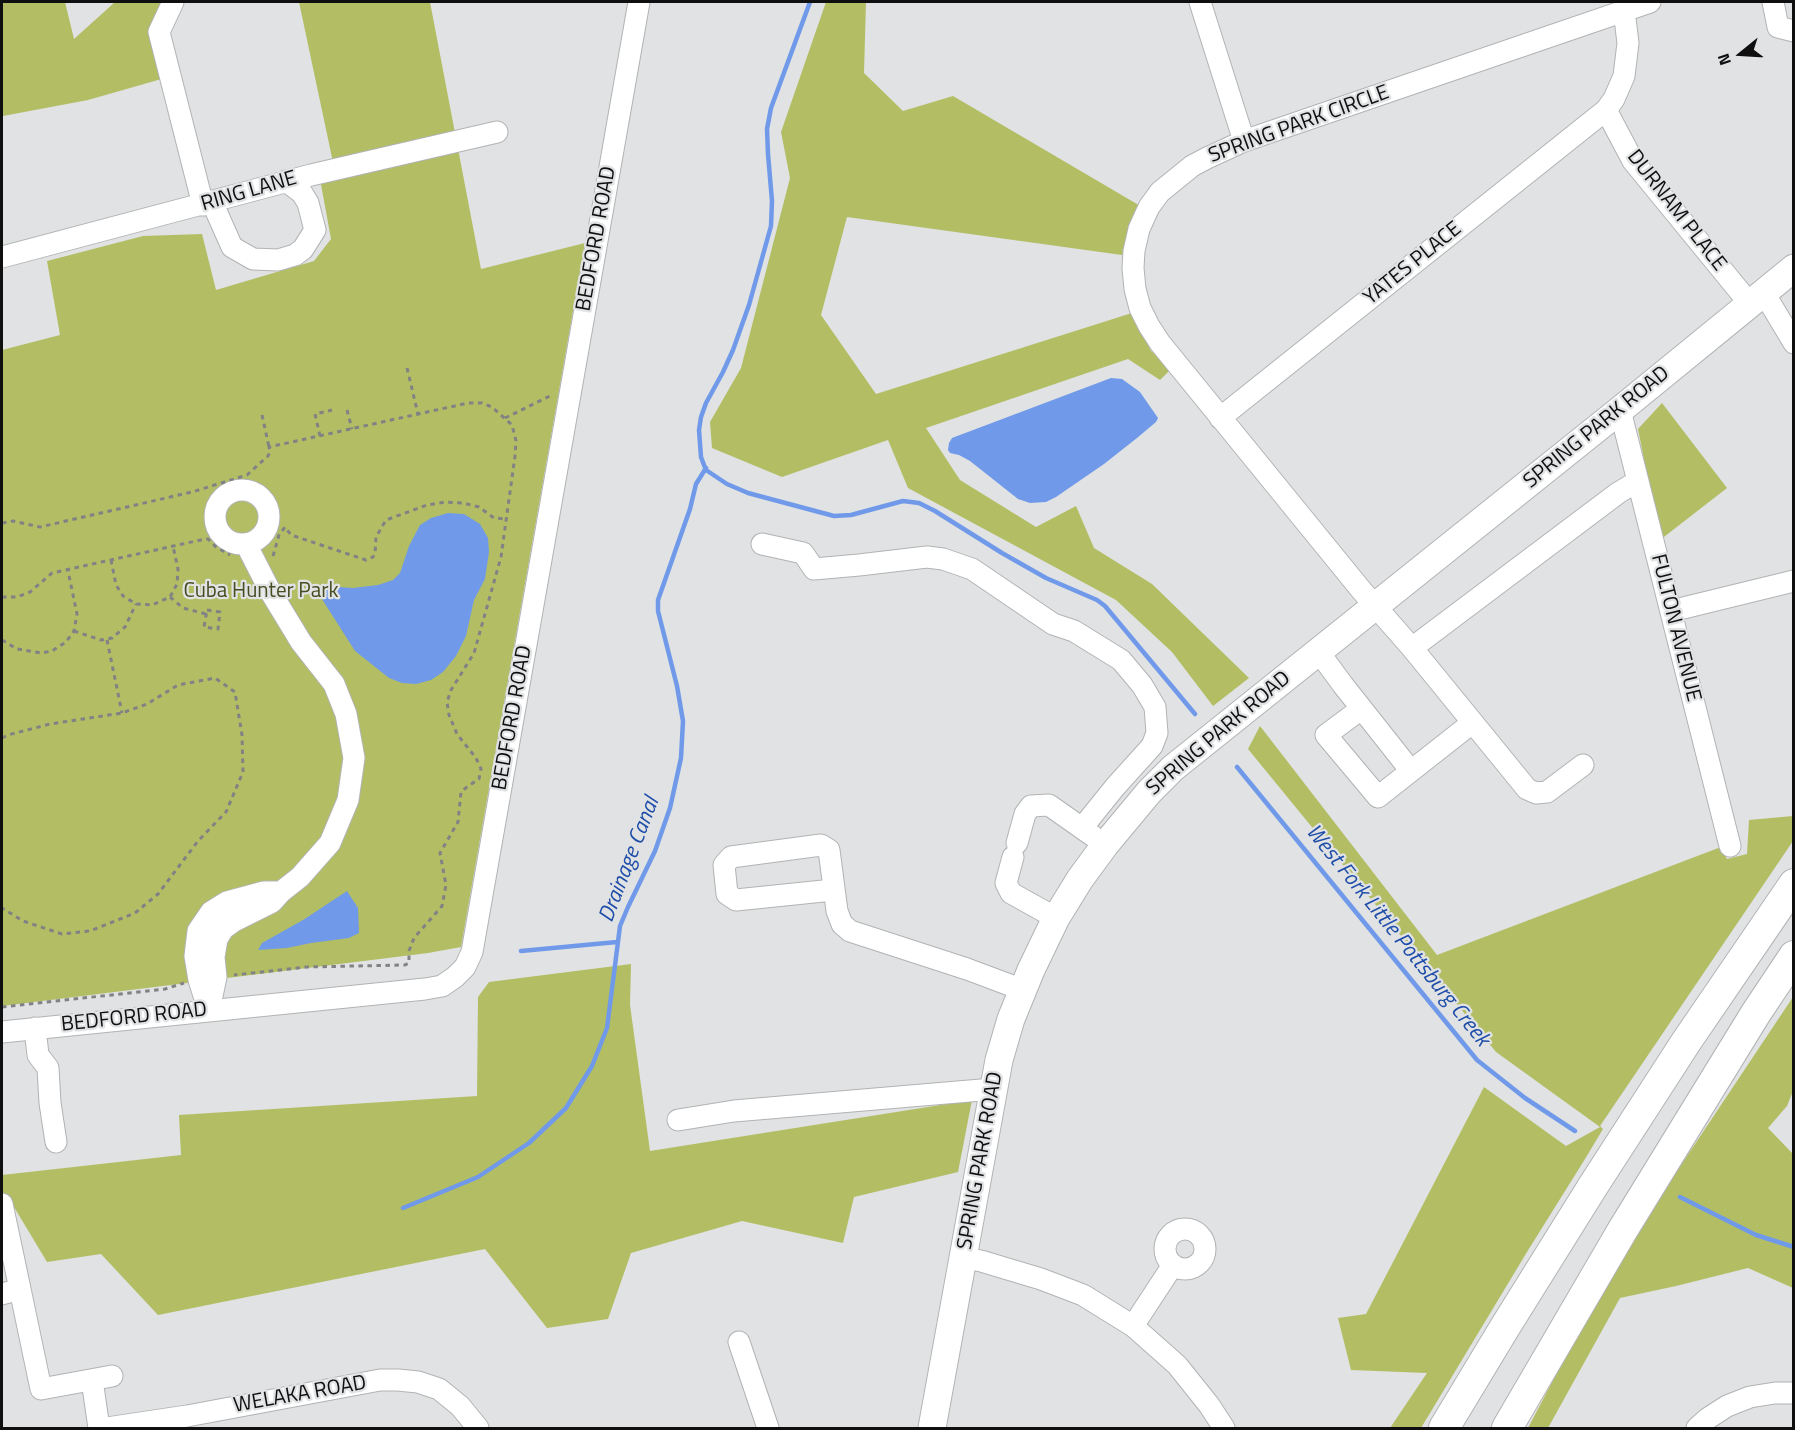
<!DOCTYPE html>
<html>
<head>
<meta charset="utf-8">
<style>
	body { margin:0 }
	#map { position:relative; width:1795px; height:1430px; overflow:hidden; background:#e0e2e3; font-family:"Titillium Web",sans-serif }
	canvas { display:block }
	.frame { position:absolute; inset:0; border:3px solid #0f0f10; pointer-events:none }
	.north { position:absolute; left:1711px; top:24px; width:60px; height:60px; -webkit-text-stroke:4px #e0e2e3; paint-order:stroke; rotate:252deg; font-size:16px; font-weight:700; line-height:24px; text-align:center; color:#0f0f10 }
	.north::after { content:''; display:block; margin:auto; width:21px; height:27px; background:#0f0f10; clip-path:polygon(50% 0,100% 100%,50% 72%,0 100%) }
</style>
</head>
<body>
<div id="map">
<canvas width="1795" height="1430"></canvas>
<div class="frame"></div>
<div class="north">N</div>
</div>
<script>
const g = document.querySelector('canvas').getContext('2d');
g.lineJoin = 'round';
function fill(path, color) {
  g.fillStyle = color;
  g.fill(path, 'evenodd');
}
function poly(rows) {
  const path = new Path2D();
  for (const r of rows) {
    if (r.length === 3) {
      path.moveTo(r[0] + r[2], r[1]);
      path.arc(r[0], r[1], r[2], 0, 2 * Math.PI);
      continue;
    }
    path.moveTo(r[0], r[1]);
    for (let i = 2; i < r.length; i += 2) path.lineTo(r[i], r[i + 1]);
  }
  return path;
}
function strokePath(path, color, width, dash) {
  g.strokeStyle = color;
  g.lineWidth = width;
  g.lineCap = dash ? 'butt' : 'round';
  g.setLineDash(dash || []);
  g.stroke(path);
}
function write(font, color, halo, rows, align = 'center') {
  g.font = font + ' "Titillium Web",sans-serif';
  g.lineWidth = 4.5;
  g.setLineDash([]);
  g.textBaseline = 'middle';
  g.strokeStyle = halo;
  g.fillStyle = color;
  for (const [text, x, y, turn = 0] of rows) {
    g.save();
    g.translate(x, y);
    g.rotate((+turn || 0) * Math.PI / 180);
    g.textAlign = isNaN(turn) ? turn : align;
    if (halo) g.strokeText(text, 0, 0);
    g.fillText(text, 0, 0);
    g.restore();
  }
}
fill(poly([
	[2,2,65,2,74,39,115,2,162,2,172,76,88,100,3,116,2,110],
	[299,2,430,2,481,269,585,243,461,947,428,953,2,1006,2,350,60,335,47,261,143,236,202,234,216,290,314,261,331,239,320,179,334,167],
	[826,2,866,2,864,73,903,111,953,96,1142,207,1122,255,847,217,821,315,876,394,1132,313,1151,351,1173,367,1160,380,1128,359,926,428,960,480,1036,527,1076,506,1094,548,1152,584,1249,678,1213,706,1172,652,1116,600,908,488,888,440,782,477,712,448,710,422,741,368,790,178,781,132],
	[1662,403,1727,488,1660,540,1638,429],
	[1260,726,1437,955,1721,847,1727,859,1747,854,1749,820,1793,816,1793,841,1600,1126,1603,1129,1585,1159,1527,1252,1421,1428,1390,1428,1427,1373,1351,1370,1338,1318,1366,1314,1484,1087,1566,1146,1600,1127,1496,1052,1248,749],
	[631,964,630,1005,650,1151,972,1100,958,1172,854,1197,843,1243,742,1221,631,1253,608,1319,547,1328,485,1249,158,1315,101,1254,47,1262,14,1207,2,1203,2,1175,181,1155,179,1115,477,1096,478,997,489,982],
	[1793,997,1793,1091,1787,1106,1768,1128,1793,1154,1793,1288,1748,1268,1676,1286,1620,1298,1548,1428,1528,1428,1611,1270]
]), '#b3be64');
fill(poly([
	[1111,378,1122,379,1140,392,1158,418,1156,422,1137,438,1104,464,1056,497,1046,502,1030,503,1018,499,970,461,959,455,950,453,948,450,949,443,952,438],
	[448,513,464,514,480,524,488,538,489,552,485,579,474,600,466,636,456,656,443,672,431,680,416,684,402,683,389,678,355,651,320,596,319,589,324,586,353,588,378,585,393,580,400,573,409,546,420,525,431,518],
	[347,891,358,908,359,933,349,938,311,943,287,948,258,950,262,943,303,920]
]), '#709ae9');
strokePath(poly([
	[810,2,771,108,767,129,768,154,772,201,771,226,749,305,733,350,723,372,706,403,701,417,699,430,701,457,704,465,706,470,727,484,748,493,834,516,851,515,903,501,919,503,935,511,1002,553,1046,578,1097,600,1105,606,1195,714],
	[1237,767,1477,1060,1525,1098,1575,1131],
	[521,951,617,942],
	[1680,1197,1756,1235,1794,1247],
	[403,1208,478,1177,529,1143,566,1108,592,1066,607,1028,620,926,628,907,655,851,670,808,681,758,683,721,677,686,658,611,658,600,690,509,696,484,706,468]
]), '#709ae9', 4.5);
const minor = poly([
	[173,2,159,32,203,205],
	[1200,2,1244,141],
	[1773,2,1778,27,1794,31],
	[1606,110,1633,161,1750,304],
	[212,202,232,247,253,259,278,260,295,255,303,249,315,230,308,203,302,193,286,181],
	[2,257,311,175,497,132],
	[1764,293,1794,343],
	[1620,410,1730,846],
	[1220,418,1606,110,1614,99,1624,76,1628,43,1624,10],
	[242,517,27],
	[762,544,803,553,814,569,859,565,927,557,943,559,972,569,1053,624,1074,631,1121,660,1142,685,1155,707,1157,733,1152,746,1115,787,1082,828],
	[1671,611,1794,581],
	[1412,648,1618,493,1638,481],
	[1318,651,1343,685,1411,771,1472,723],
	[1361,709,1326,735,1378,797,1411,771],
	[1583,765,1547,792,1536,793,1527,789,1412,648,1362,591,1160,343,1149,326,1140,308,1135,289,1133,268,1134,251,1139,229,1149,207,1160,192,1192,166,1207,158,1244,141,1650,2],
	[1017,843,1025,814,1031,806,1049,805,1093,836],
	[1013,857,1006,883,1011,893,1056,918],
	[833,890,736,900,727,894,724,865,731,857,821,845,829,850,837,911,842,924,850,931,967,969,1023,990],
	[208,1008,199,980,195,956,198,931,211,912,227,902,264,892,281,892],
	[209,1010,216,977,214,957,217,939,223,929,234,921,272,902,281,892,300,877,330,843,348,800,354,758,346,714,334,684,301,642,270,591,246,544],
	[35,1028,38,1055,48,1068,50,1103,56,1142],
	[2,1032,425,989,442,986,455,977,465,967,472,952,639,2],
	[678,1120,734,1111,993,1089],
	[2,1204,20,1289,2,1294],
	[1185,1249,20],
	[964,1258,981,1261,1041,1279,1083,1295,1133,1326,1177,1365,1209,1405,1224,1428],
	[20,1289,41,1389,112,1376],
	[1133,1326,1173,1265],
	[739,1342,768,1428],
	[92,1380,99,1428],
	[107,1428,187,1416,380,1380,398,1380,418,1382,439,1389,460,1406,478,1428],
	[1697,1428,1707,1419,1727,1406,1750,1397,1775,1393,1794,1393]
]);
const major = poly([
	[932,1428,999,1060,1011,1019,1031,970,1056,918,1080,879,1105,845,1149,792,1173,768,1620,410,1794,268]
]);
const highway = poly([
	[1444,1428,1505,1327,1593,1186,1686,1042,1794,884],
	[1507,1428,1622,1231,1756,1013,1794,956]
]);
strokePath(minor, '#b1b3b4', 23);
strokePath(major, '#b1b3b4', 29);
strokePath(highway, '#b1b3b4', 32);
strokePath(poly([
	[407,368,418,414],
	[347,410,352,429],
	[262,415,269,447],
	[505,418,552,395],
	[320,436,315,414,332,410],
	[2,523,13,521,40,527,192,492,247,475,268,456,270,452,269,447,468,403,482,403,492,407,512,425,516,441,515,456,501,557,474,653,451,690,447,702,449,715,457,734,476,758,481,769,479,779,467,787,461,792,458,822,440,853,446,885,442,906,414,938,409,951,409,963,405,965,306,967,234,975],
	[273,556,279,535,285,527,291,535,366,560,373,557,375,554,376,537,386,520,427,505,446,502,463,503,479,507,494,518,506,519],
	[111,560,116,585,123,596,136,604,152,605,170,597,177,584,178,569,173,546],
	[2,597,17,597,30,592,52,573,205,539,208,539,216,547,230,555],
	[170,597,183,608,206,614],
	[207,610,220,612,218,629,204,627,207,610],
	[74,631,101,640,112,638,125,627,136,604],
	[2,640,17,649,41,653,52,651,66,642,74,631,77,614,68,571],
	[107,640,122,713],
	[2,738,8,735,50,724,122,713,147,704,178,685,215,678,235,692,242,735,243,772,226,812,198,841,158,894,135,913,90,931,62,934,23,921,2,908],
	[2,1007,165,989,184,983]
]), '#818283', 3, [4.5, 4.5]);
strokePath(minor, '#fff', 21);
strokePath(major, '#fff', 27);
strokePath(highway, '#fff', 30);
write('21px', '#0f0f10', '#e0e2e3', [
	["SPRING PARK CIRCLE",1299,125,-20],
	["RING LANE",249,192,-16],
	["DURNAM PLACE",1676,211,52],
	["BEDFORD ROAD",597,239,-80],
	["YATES PLACE",1413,264,-39],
	["SPRING PARK ROAD",1597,428,-39],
	["FULTON AVENUE",1675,628,76],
	["BEDFORD ROAD",513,718,-80],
	["SPRING PARK ROAD",1219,734,-40],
	["BEDFORD ROAD",134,1018,-6],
	["SPRING PARK ROAD",981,1161,-80],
	["WELAKA ROAD",300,1395,-10]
]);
write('21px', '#474c22', '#e0e2e3', [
	["Cuba Hunter Park",261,592]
]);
write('italic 22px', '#1e4da9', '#e0e2e3', [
	["Drainage Canal",630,860,-69],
	["West Fork Little Pottsburg Creek",1397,936,51]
]);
</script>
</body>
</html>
